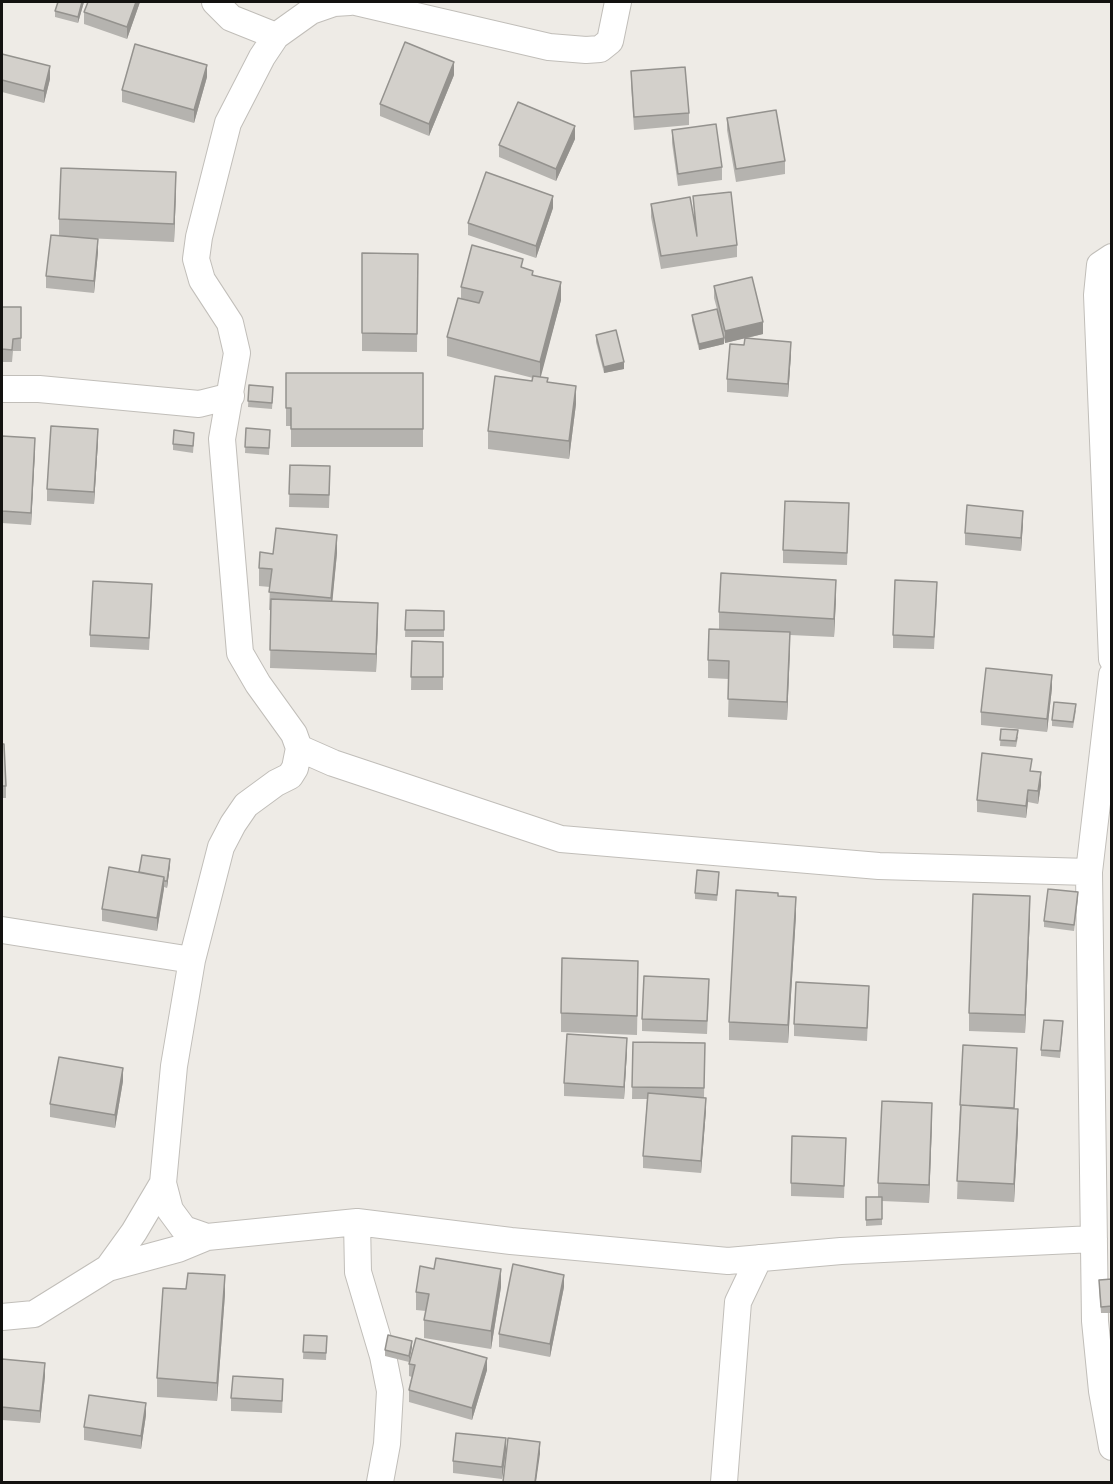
<!DOCTYPE html>
<html>
<head>
<meta charset="utf-8">
<style>
	body { margin:0 }
	#map { position:relative; width:1113px; height:1484px; overflow:hidden; background:#eeebe6; font-family:"Noto Sans",sans-serif }
	canvas { display:block }
	.frame { position:absolute; inset:0; border:3px solid #131210; pointer-events:none }
</style>
</head>
<body>
<div id="map">
<canvas width="1113" height="1484"></canvas>
<div class="frame"></div>
</div>
<script>
const g = document.querySelector('canvas').getContext('2d');
g.lineJoin = 'round';
function poly(rows) {
  const path = new Path2D();
  for (const r of rows) {
    path.moveTo(r[0], r[1]);
    for (let i = 2; i < r.length; i += 2) path.lineTo(r[i], r[i + 1]);
  }
  return path;
}
function strokePath(path, color, width, dash) {
  g.strokeStyle = color;
  g.lineWidth = width;
  g.lineCap = dash ? 'butt' : 'round';
  g.setLineDash(dash || []);
  g.stroke(path);
}
function fill(path, color) {
  g.fillStyle = color;
  g.fill(path, 'evenodd');
}
const street = poly([
	[215,2,231,18,276,36],
	[356,2,549,47,586,50,600,49,610,41,618,2],
	[1112,257,1100,265,1097,295,1112,659],
	[2,389,39,389,199,404,231,396],
	[1112,675,1089,872,1095,1321,1102,1391,1112,1447],
	[299,748,333,763,561,839,879,866,1089,872],
	[2,930,192,960],
	[357,1222,358,1272,383,1356,390,1391,387,1444,380,1482],
	[207,1237,184,1229,170,1210,163,1183,174,1066,192,960,221,847,233,824,246,805,276,783,290,776,295,768,299,748,294,734,258,684,240,653,222,439,237,353,230,323,202,280,196,259,199,237,228,123,262,57,276,36,311,11,334,3,350,2],
	[108,1268,134,1232,163,1183],
	[2,1317,34,1314,108,1268,178,1249,207,1237,357,1222,511,1241,728,1261,841,1251,1094,1239],
	[724,1482,738,1302,759,1258]
]);
strokePath(street, '#c1beb9', 28);
strokePath(street, '#fff', 26);
fill(poly([
	[58,2,84,2,78,23,55,17,55,11],
	[140,2,127,39,84,24,84,12],
	[2,54,50,79,44,103,2,92],
	[631,71,689,113,689,125,634,130,631,84],
	[454,75,429,136,380,116,380,104],
	[207,77,194,123,122,102,122,90],
	[727,118,785,161,785,174,736,182,727,130],
	[672,130,722,167,722,180,678,186,672,143],
	[575,139,556,181,499,157,499,145],
	[176,190,174,242,85,238,98,252,94,293,46,288,46,276,59,236,59,219],
	[693,196,737,245,737,257,661,269,651,217,651,204,695,225],
	[553,208,536,258,468,235,468,223],
	[362,253,418,254,417,352,362,351],
	[523,268,533,275,561,300,540,377,576,404,569,459,488,449,488,431,532,381,533,378,447,356,447,337,461,299,461,287],
	[714,286,763,334,747,338,791,354,788,397,727,392,727,379,744,345,745,338,725,343,724,338,724,344,699,350,692,321,692,315,717,309,714,298],
	[2,307,21,307,21,351,13,351,12,362,2,362],
	[596,335,624,369,604,373,596,342],
	[286,373,423,373,423,447,291,447,291,426,286,426],
	[249,385,273,394,272,409,248,407],
	[246,428,270,436,269,455,245,453],
	[2,436,35,450,31,525,2,523],
	[194,439,193,453,173,450,173,444],
	[98,441,94,504,47,501,47,489],
	[290,465,330,478,329,508,289,507],
	[849,503,847,565,783,563,783,550],
	[1023,523,1021,551,965,545,965,533],
	[337,553,332,601,378,621,376,672,270,668,271,610,269,610,270,587,259,586,259,568,273,554],
	[937,594,934,649,893,648,893,635],
	[152,597,149,650,90,647,90,635],
	[836,598,834,637,790,635,787,720,728,717,729,679,708,678,708,660,719,629,719,612],
	[406,610,444,611,444,637,405,637],
	[412,641,443,642,443,690,411,690],
	[1052,688,1047,732,981,725,981,712],
	[1076,710,1073,728,1052,726,1052,720],
	[1001,729,1018,737,1016,747,1000,746],
	[2,744,6,786,6,798,2,798],
	[1032,771,1041,785,1038,804,1028,802,1026,818,977,812,977,800],
	[170,865,167,888,164,887,157,931,102,921,102,909,139,872],
	[719,879,717,901,695,899,695,893],
	[778,896,796,915,788,1043,729,1040,729,1022],
	[1078,899,1074,931,1044,927,1044,921],
	[1030,914,1025,1033,969,1031,969,1013],
	[638,979,637,1035,561,1032,561,1013],
	[709,991,707,1034,642,1031,642,1019],
	[869,998,867,1041,794,1036,794,1024],
	[1063,1027,1060,1058,1041,1056,1041,1050],
	[633,1042,705,1043,704,1098,706,1110,701,1173,643,1168,643,1156,647,1099,632,1099],
	[627,1051,624,1099,564,1096,564,1083],
	[1017,1060,1014,1109,1018,1127,1014,1202,957,1199,960,1105],
	[123,1081,115,1128,50,1117,50,1104],
	[932,1121,929,1203,882,1201,882,1225,866,1226,866,1197,878,1197,878,1183],
	[846,1138,844,1198,791,1196,791,1183],
	[1112,1279,1112,1313,1101,1313,1099,1287],
	[501,1287,491,1349,424,1338,424,1320,426,1311,416,1310,416,1292],
	[564,1287,550,1357,499,1347,499,1334],
	[225,1294,217,1401,157,1397,157,1378],
	[304,1335,327,1336,326,1360,303,1359],
	[412,1347,409,1362,385,1356,385,1350],
	[2,1359,45,1376,40,1423,2,1420],
	[409,1364,487,1370,472,1420,409,1402,409,1390,412,1377,409,1376],
	[283,1391,282,1413,231,1411,231,1398],
	[146,1415,141,1449,84,1440,84,1427],
	[506,1451,502,1479,453,1473,453,1461]
]), '#b5b3af');
fill(poly([
	[82,2,84,2,78,23,78,17],
	[136,2,140,2,127,39,127,27],
	[454,62,454,75,429,136,429,124],
	[207,65,207,77,194,123,194,110],
	[50,66,50,79,44,103,44,91],
	[575,126,575,139,556,181,556,169],
	[176,172,176,190,174,242,174,224],
	[553,196,553,208,536,258,536,246],
	[98,239,98,252,94,293,94,281],
	[561,282,561,300,540,380,540,362],
	[763,322,763,334,725,343,725,331],
	[724,338,724,344,699,350,699,344],
	[791,342,791,354,788,397,788,384],
	[624,362,624,369,604,373,604,367],
	[576,386,576,404,569,459,569,441],
	[98,429,98,441,94,504,94,492],
	[35,438,35,450,31,525,31,513],
	[1023,511,1023,523,1021,551,1021,538],
	[337,535,337,553,331,616,331,598],
	[836,580,836,598,834,637,834,619],
	[378,603,378,621,376,672,376,654],
	[790,632,790,650,787,720,787,702],
	[1052,675,1052,688,1047,732,1047,719],
	[1041,772,1041,785,1038,804,1038,791],
	[1028,790,1028,802,1026,818,1026,806],
	[170,859,170,865,167,888,167,881],
	[164,877,164,889,157,931,157,918],
	[1030,896,1030,914,1025,1033,1025,1015],
	[796,897,796,915,788,1043,788,1025],
	[627,1038,627,1051,624,1099,624,1087],
	[123,1068,123,1081,115,1128,115,1115],
	[706,1098,706,1110,701,1173,701,1161],
	[932,1103,932,1121,929,1203,929,1185],
	[1018,1109,1018,1127,1014,1202,1014,1184],
	[501,1269,501,1287,491,1349,491,1331],
	[225,1275,225,1294,217,1401,217,1383],
	[564,1275,564,1287,550,1357,550,1344],
	[412,1341,412,1347,409,1362,409,1356],
	[487,1358,487,1370,472,1420,472,1408],
	[45,1363,45,1376,40,1423,40,1411],
	[146,1403,146,1415,141,1449,141,1436],
	[506,1438,506,1451,502,1479,502,1467],
	[540,1442,540,1454,536,1482,535,1482]
]), '#94928e');
const building = poly([
	[58,2,82,2,78,17,55,11,58,2],
	[88,2,136,2,127,27,84,12,88,2],
	[405,42,454,62,429,124,380,104,405,42],
	[135,44,207,65,194,110,122,90,135,44],
	[2,54,50,66,44,91,2,80,2,54],
	[685,67,689,113,634,117,631,71,685,67],
	[518,102,575,126,556,169,499,145,518,102],
	[776,110,785,161,736,169,727,118,776,110],
	[716,124,722,167,678,174,672,130,716,124],
	[61,168,176,172,174,224,59,219,61,168],
	[486,172,553,196,536,246,468,223,486,172],
	[731,192,737,245,661,256,651,204,690,197,697,236,693,196,731,192],
	[51,235,98,239,94,281,46,276,51,235],
	[472,245,523,259,521,267,533,271,532,275,561,282,540,362,447,337,458,298,479,303,483,292,461,287,472,245],
	[362,253,418,254,417,334,362,333,362,253],
	[752,277,763,322,725,331,714,286,752,277],
	[2,307,21,307,21,338,13,339,12,350,2,349,2,307],
	[717,309,724,338,699,344,692,315,717,309],
	[616,330,624,362,604,367,596,335,616,330],
	[745,338,791,342,788,384,727,379,730,344,744,345,745,338],
	[286,373,423,373,423,429,291,429,291,408,286,408,286,373],
	[495,376,532,381,533,376,548,378,547,382,576,386,569,441,488,431,495,376],
	[249,385,273,387,272,403,248,401,249,385],
	[51,426,98,429,94,492,47,489,51,426],
	[246,428,270,430,269,448,245,447,246,428],
	[174,430,194,433,193,446,173,444,174,430],
	[2,436,35,438,31,513,2,511,2,436],
	[290,465,330,466,329,495,289,494,290,465],
	[785,501,849,503,847,553,783,550,785,501],
	[967,505,1023,511,1021,538,965,533,967,505],
	[276,528,337,535,331,598,269,592,272,569,259,568,260,552,273,554,276,528],
	[721,573,836,580,834,619,719,612,721,573],
	[895,580,937,582,934,637,893,635,895,580],
	[93,581,152,584,149,638,90,635,93,581],
	[271,599,378,603,376,654,270,650,271,599],
	[406,610,444,611,444,630,405,630,406,610],
	[709,629,790,632,787,702,728,699,729,661,708,660,709,629],
	[412,641,443,642,443,677,411,677,412,641],
	[986,668,1052,675,1047,719,981,712,986,668],
	[1054,702,1076,704,1073,722,1052,720,1054,702],
	[1001,729,1018,730,1016,741,1000,740,1001,729],
	[2,744,4,744,6,786,2,786,2,744],
	[982,753,1032,759,1030,771,1041,772,1038,791,1028,790,1026,806,977,800,982,753],
	[142,855,170,859,167,881,164,881,164,877,139,872,142,855],
	[109,867,164,877,157,918,102,909,109,867],
	[697,870,719,872,717,895,695,893,697,870],
	[1048,889,1078,892,1074,925,1044,921,1048,889],
	[736,890,778,893,778,896,796,897,788,1025,729,1022,736,890],
	[973,894,1030,896,1025,1015,969,1013,973,894],
	[562,958,638,961,637,1016,561,1013,562,958],
	[644,976,709,979,707,1021,642,1019,644,976],
	[796,982,869,986,867,1028,794,1024,796,982],
	[1044,1020,1063,1021,1060,1051,1041,1050,1044,1020],
	[567,1034,627,1038,624,1087,564,1083,567,1034],
	[633,1042,705,1043,704,1088,632,1087,633,1042],
	[963,1045,1017,1048,1014,1108,960,1105,963,1045],
	[59,1057,123,1068,115,1115,50,1104,59,1057],
	[648,1093,706,1098,701,1161,643,1156,648,1093],
	[882,1101,932,1103,929,1185,878,1183,882,1101],
	[961,1105,1018,1109,1014,1184,957,1181,961,1105],
	[792,1136,846,1138,844,1186,791,1183,792,1136],
	[866,1197,882,1197,882,1219,866,1220,866,1197],
	[436,1258,501,1269,491,1331,424,1320,429,1294,416,1292,420,1266,434,1269,436,1258],
	[513,1264,564,1275,550,1344,499,1334,513,1264],
	[188,1273,225,1275,217,1383,157,1378,163,1288,186,1289,188,1273],
	[1112,1279,1112,1306,1101,1307,1099,1280,1112,1279],
	[304,1335,327,1336,326,1353,303,1352,304,1335],
	[388,1335,412,1341,409,1356,385,1350,388,1335],
	[416,1338,487,1358,472,1408,409,1390,415,1365,409,1364,416,1338],
	[2,1359,45,1363,40,1411,2,1407,2,1359],
	[233,1376,283,1379,282,1401,231,1398,233,1376],
	[89,1395,146,1403,141,1436,84,1427,89,1395],
	[456,1433,506,1438,502,1467,453,1461,456,1433],
	[508,1438,540,1442,535,1482,503,1482,508,1438]
]);
fill(building, '#d3d0cb');
strokePath(building, '#94928e', 1.5);
</script>
</body>
</html>
